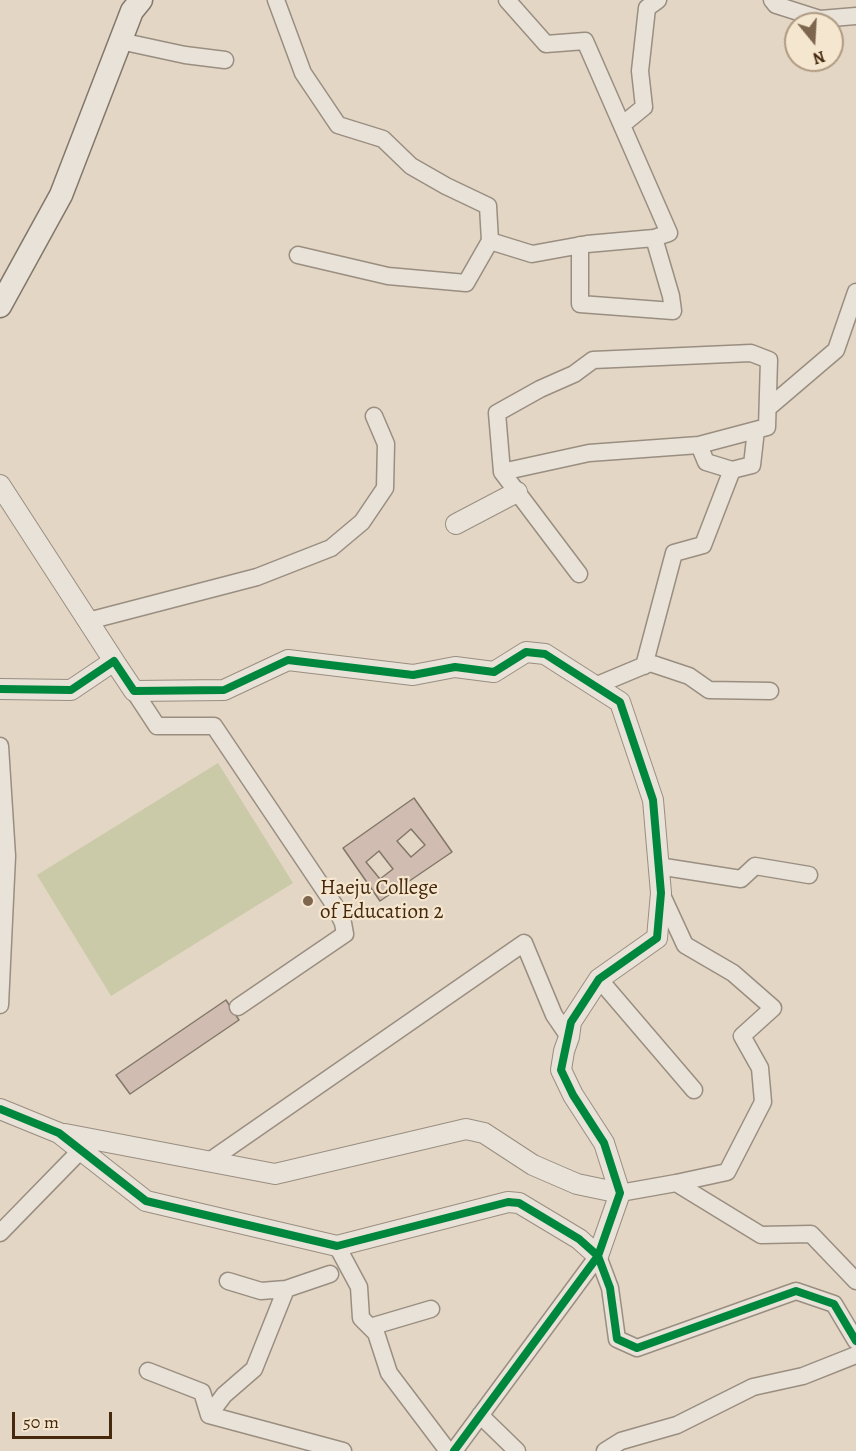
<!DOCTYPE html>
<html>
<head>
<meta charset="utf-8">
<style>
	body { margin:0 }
	#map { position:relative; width:856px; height:1451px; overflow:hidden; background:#e3d6c4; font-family:Alegreya,serif }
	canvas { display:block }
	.north { position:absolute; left:784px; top:12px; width:60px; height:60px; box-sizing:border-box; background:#f5e6d0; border:2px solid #af9a82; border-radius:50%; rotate:162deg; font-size:16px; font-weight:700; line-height:24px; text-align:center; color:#46290d }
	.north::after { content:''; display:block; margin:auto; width:21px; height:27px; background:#7d664d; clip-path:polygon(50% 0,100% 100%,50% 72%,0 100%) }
	.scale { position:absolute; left:12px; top:1412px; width:100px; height:27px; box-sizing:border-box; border:3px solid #46290d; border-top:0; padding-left:8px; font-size:18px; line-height:21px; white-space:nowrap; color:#46290d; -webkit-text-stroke:4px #f5e6d0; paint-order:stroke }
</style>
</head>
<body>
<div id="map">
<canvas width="856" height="1451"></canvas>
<div class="north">N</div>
<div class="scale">50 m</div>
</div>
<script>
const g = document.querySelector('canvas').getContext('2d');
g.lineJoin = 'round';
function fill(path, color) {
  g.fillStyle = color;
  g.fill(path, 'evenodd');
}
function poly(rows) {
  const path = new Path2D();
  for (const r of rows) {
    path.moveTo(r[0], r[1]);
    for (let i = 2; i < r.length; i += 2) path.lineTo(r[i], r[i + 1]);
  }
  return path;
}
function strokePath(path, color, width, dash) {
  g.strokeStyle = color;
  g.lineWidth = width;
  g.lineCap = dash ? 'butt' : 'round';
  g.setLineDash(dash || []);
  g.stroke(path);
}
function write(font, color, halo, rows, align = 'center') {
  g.font = font + ' Alegreya,serif';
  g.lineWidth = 4.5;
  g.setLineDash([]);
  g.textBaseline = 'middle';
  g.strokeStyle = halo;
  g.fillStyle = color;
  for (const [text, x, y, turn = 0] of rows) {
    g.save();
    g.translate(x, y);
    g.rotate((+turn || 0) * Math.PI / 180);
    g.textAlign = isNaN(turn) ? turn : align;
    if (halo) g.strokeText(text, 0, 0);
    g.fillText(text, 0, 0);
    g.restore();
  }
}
fill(poly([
	[218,763,293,883,111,996,37,875]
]), '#cacaa8');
const building = poly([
	[414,798,452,852,380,901,343,848,414,798],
	[411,829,425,845,411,857,397,841,411,829],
	[379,851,393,869,380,879,366,862,379,851],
	[226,1000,239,1020,130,1094,116,1075,226,1000]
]);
fill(building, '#d0bcb0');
strokePath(building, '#82776a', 1.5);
const minor = poly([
	[276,0,303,73,338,125,383,139,411,166,446,186,488,206,490,241,532,254,587,244,654,238,669,233,585,41,546,44,507,0],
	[772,0,776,5,820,19,856,16],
	[120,41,185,55,225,60],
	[622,125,644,107,640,71,647,8,658,0],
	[580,245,580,304,673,311,671,296,654,238],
	[298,255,388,276,466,283,490,241],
	[768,408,836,350,856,292],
	[732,470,752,465,756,430],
	[502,472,497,413,540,389,574,374,593,360,751,353,769,360,767,427,699,445],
	[579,574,502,472,589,453,699,445,706,462,732,470,703,545,674,553,644,666],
	[88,621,257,577,331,548,362,522,385,488,386,444,374,416],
	[595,686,650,663,689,676,709,690,770,691],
	[134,691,157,726,214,726,335,906,343,923,345,934,238,1007],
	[0,746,7,856,0,1005],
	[658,866,741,879,755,866,809,875],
	[661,893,685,945,733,973,773,1008,742,1036,760,1068,763,1102,727,1172,676,1183],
	[599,979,694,1090],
	[208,1162,524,943,554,1015,569,1037],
	[620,1193,676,1183,761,1235,811,1234,856,1281],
	[0,1233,81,1150],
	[337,1246,359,1287,361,1318,376,1333,389,1373,448,1451],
	[598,1256,610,1288,617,1339,637,1348,796,1291,834,1304,856,1341],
	[228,1281,261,1291,286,1289,330,1274],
	[370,1327,431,1309],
	[148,1371,202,1392,209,1415,343,1451],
	[209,1415,224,1395,254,1369,286,1289],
	[480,1415,517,1451],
	[454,1451,598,1256],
	[605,1451,621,1441,677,1425,753,1387,803,1376,856,1355]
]);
const tertiary = poly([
	[0,485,114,661],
	[456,524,517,492],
	[0,689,71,690,114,661,134,691,224,690,288,660,413,675,455,667,494,672,526,652,545,654,620,702,653,800,661,893,657,938,599,979,571,1022,569,1037,564,1051,561,1070,573,1095,604,1143,620,1193,598,1256,579,1239,519,1203,508,1202,337,1246,146,1201,59,1133,0,1109],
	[65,1134,275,1174,466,1129,484,1133,533,1165,577,1184,620,1193]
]);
const secondary = poly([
	[0,306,61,195,132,11,141,0]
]);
strokePath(minor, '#9a8e81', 19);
strokePath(tertiary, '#9a8e81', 22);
strokePath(secondary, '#82776a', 25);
strokePath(minor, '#e8e2d8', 16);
strokePath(tertiary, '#e8e2d8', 20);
strokePath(secondary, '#e8e2d8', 22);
strokePath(poly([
	[0,689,71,690,114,661,134,691,224,690,288,660,413,675,455,667,494,672,526,652,545,654,620,702,653,800,661,893,657,938,599,979,571,1022,561,1070,573,1095,604,1143,620,1193,598,1256,454,1451],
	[0,1109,59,1133,146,1201,337,1246,508,1202,519,1203,579,1239,598,1256,610,1288,617,1339,637,1348,796,1291,834,1304,856,1341]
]), '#00873e', 8);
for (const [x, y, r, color] of [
	[308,901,6,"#7d664d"]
]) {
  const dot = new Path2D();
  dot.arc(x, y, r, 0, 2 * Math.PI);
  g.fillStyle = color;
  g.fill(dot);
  strokePath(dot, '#f5e6d0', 2);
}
write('21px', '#46290d', '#f5e6d0', [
	["Haeju College",320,889],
	["of Education 2",320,913]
], 'left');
</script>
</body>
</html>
